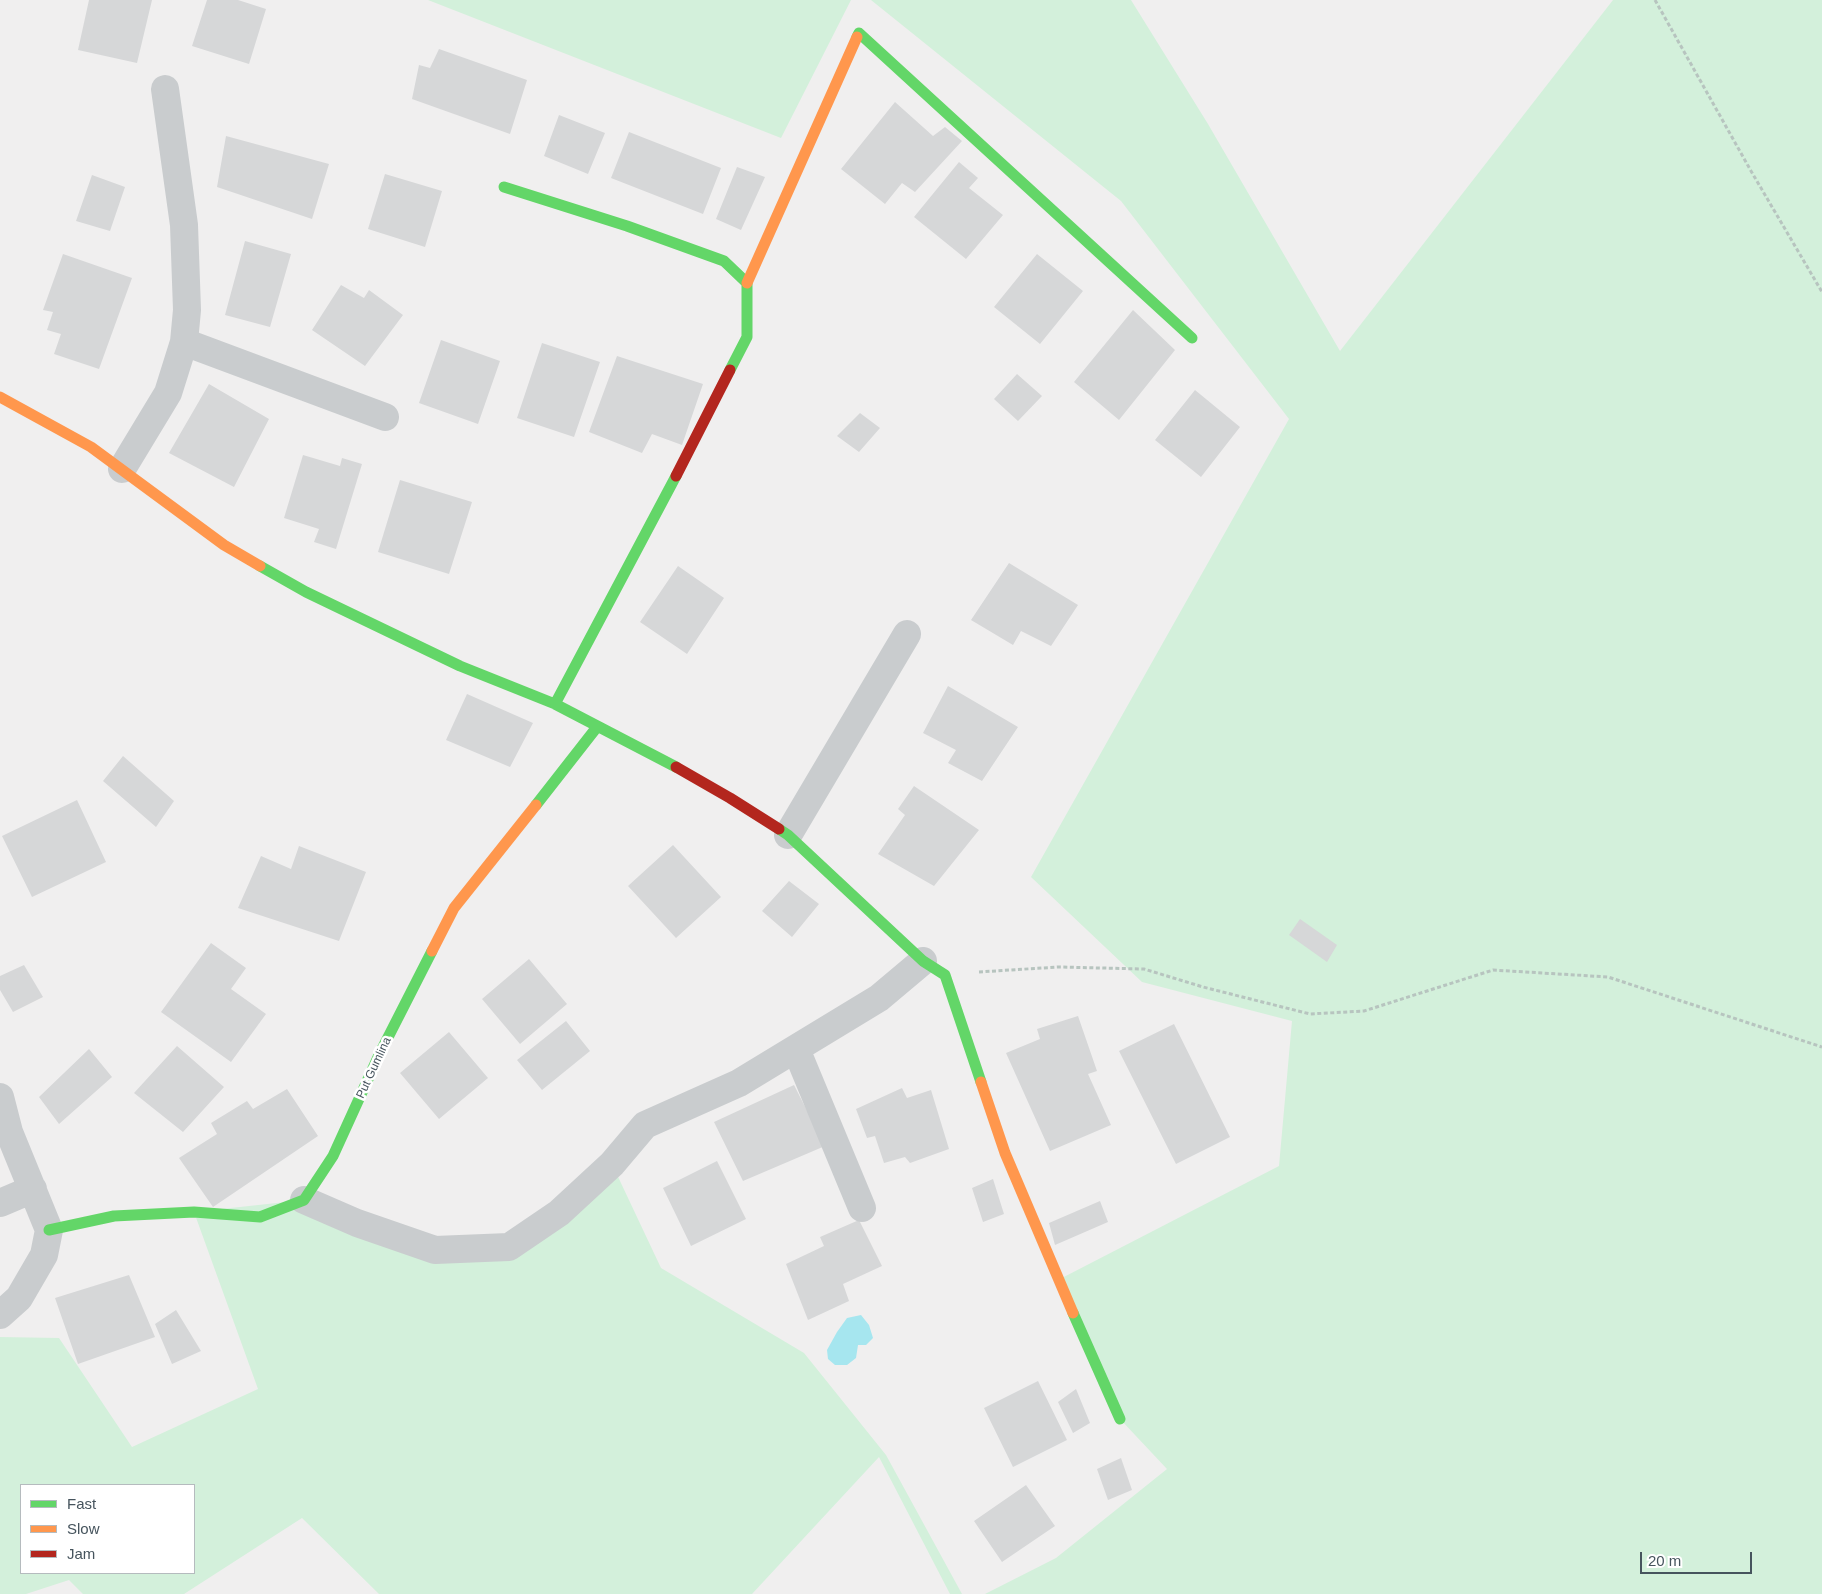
<!DOCTYPE html>
<html>
<head>
<meta charset="utf-8">
<style>
	body { margin:0 }
	#map { position:relative; width:1822px; height:1594px; overflow:hidden; background:#f0efef; font-family:Arial,sans-serif }
	canvas { display:block }
	.legend { position:absolute; left:20px; top:1484px; width:175px; height:90px; box-sizing:border-box; background:#fff; border:1px solid #b5bbbe; margin:0; padding:6px 9px; list-style:none; font-size:15px; color:#46545d }
	.legend li { display:flex; align-items:center; gap:10px; height:25px }
	.legend b { width:25px; border:1px solid #b5bbbe }
	.scale { position:absolute; left:1640px; top:1552px; width:112px; height:22px; box-sizing:border-box; border:2px solid #46545d; border-top:0; padding-left:6px; font-size:15px; line-height:18px; white-space:nowrap; color:#46545d; -webkit-text-stroke:4px #fff; paint-order:stroke }
</style>
</head>
<body>
<div id="map">
<canvas width="1822" height="1594"></canvas>
<ul class="legend">
<li><b style="height:6px;background:#63d668"></b>Fast</li>
<li><b style="height:6px;background:#ff974d"></b>Slow</li>
<li><b style="height:6px;background:#b3261e"></b>Jam</li>
</ul>
<div class="scale">20 m</div>
</div>
<script>
const g = document.querySelector('canvas').getContext('2d');
g.lineJoin = 'round';
function fill(path, color) {
  g.fillStyle = color;
  g.fill(path, 'evenodd');
}
function poly(rows) {
  const path = new Path2D();
  for (const r of rows) {
    path.moveTo(r[0], r[1]);
    for (let i = 2; i < r.length; i += 2) path.lineTo(r[i], r[i + 1]);
  }
  return path;
}
function strokePath(path, color, width, dash) {
  g.strokeStyle = color;
  g.lineWidth = width;
  g.lineCap = dash ? 'butt' : 'round';
  g.setLineDash(dash || []);
  g.stroke(path);
}
function write(font, color, halo, rows, align = 'center') {
  g.font = font + ' Arial,sans-serif';
  g.lineWidth = 5;
  g.setLineDash([]);
  g.textBaseline = 'middle';
  g.strokeStyle = halo;
  g.fillStyle = color;
  for (const [text, x, y, turn = 0] of rows) {
    g.save();
    g.translate(x, y);
    g.rotate((+turn || 0) * Math.PI / 180);
    g.textAlign = isNaN(turn) ? turn : align;
    if (halo) g.strokeText(text, 0, 0);
    g.fillText(text, 0, 0);
    g.restore();
  }
}
fill(poly([
	[428,0,851,0,781,138],
	[871,0,1131,0,1208,124,1340,351,1613,0,1822,0,1822,1594,985,1594,1056,1558,1167,1469,1120,1419,1058,1280,1279,1166,1292,1021,1142,982,1031,877,1289,419,1121,201],
	[612,1164,661,1268,804,1353,886,1455,962,1594,950,1594,879,1457,752,1594,379,1594,302,1518,184,1594,83,1594,69,1580,26,1594,0,1594,0,1337,59,1338,132,1447,258,1389,194,1212,304,1200,435,1250,509,1247],
	[21,1485,194,1485,194,1573,21,1573]
]), '#d3f0db');
fill(poly([
	[861,1315,869,1325,873,1338,866,1345,858,1345,856,1358,847,1365,835,1365,828,1359,827,1350,837,1332,847,1318]
]), '#a6e6ef');
fill(poly([
	[89,0,152,0,137,63,78,50],
	[207,0,238,0,266,9,249,64,192,46],
	[439,49,527,80,510,134,412,99,419,65,430,68],
	[895,102,933,136,945,127,962,141,915,192,902,183,885,204,841,169],
	[559,115,605,133,588,174,544,156],
	[629,132,721,168,703,214,611,178],
	[226,136,329,164,312,219,217,187],
	[959,162,978,178,969,188,1003,215,966,259,914,217],
	[737,167,765,177,741,230,716,219],
	[385,174,442,191,425,247,368,229],
	[92,175,125,187,110,231,76,221],
	[245,241,291,254,270,327,225,315],
	[63,254,132,278,99,369,54,354,61,334,47,330,53,312,43,310],
	[1037,254,1083,291,1040,344,994,307],
	[341,285,364,298,369,290,403,315,365,366,312,330],
	[1133,310,1175,350,1119,420,1074,382],
	[441,340,500,361,478,424,419,403],
	[542,343,600,362,574,437,517,418],
	[617,356,703,384,682,445,652,434,642,453,589,432],
	[1017,374,1042,396,1018,421,994,399],
	[209,384,269,419,234,487,169,453],
	[1195,390,1240,427,1201,477,1155,440],
	[860,413,880,428,859,452,837,436],
	[303,455,340,466,342,458,362,464,336,549,314,542,319,529,284,518],
	[400,480,472,502,449,574,378,552],
	[1009,563,1078,605,1051,646,1021,631,1013,645,971,620],
	[678,566,724,598,687,654,640,622],
	[948,686,1018,727,982,781,948,763,956,750,923,733],
	[467,694,533,723,510,767,446,740],
	[123,756,174,801,156,827,103,781],
	[914,786,979,830,934,886,878,854,905,815,898,809],
	[77,800,106,862,32,897,2,836],
	[673,845,721,897,676,938,628,886],
	[299,846,366,872,339,941,238,908,261,856,291,869],
	[789,881,819,904,792,937,762,911],
	[1300,919,1337,945,1327,962,1289,935],
	[211,943,246,968,231,989,266,1014,231,1062,161,1012],
	[529,959,567,1004,520,1044,482,999],
	[24,965,43,997,13,1012,0,990,0,976],
	[1078,1016,1097,1071,1088,1074,1111,1125,1050,1151,1006,1053,1040,1039,1037,1029],
	[566,1021,590,1051,542,1090,517,1060],
	[1174,1024,1230,1137,1176,1164,1119,1051],
	[449,1032,488,1078,439,1119,400,1073],
	[177,1046,224,1087,183,1132,134,1093],
	[89,1049,112,1077,59,1124,39,1097],
	[794,1085,825,1146,743,1181,714,1122],
	[902,1088,907,1098,931,1090,949,1149,910,1163,905,1157,884,1163,875,1136,867,1138,856,1109],
	[287,1089,318,1136,213,1207,179,1158,217,1134,211,1123,247,1101,253,1109],
	[717,1161,746,1219,691,1246,663,1188],
	[993,1179,1004,1214,983,1222,972,1188],
	[1100,1201,1108,1222,1055,1245,1049,1223],
	[859,1220,882,1266,843,1284,849,1301,808,1320,786,1264,824,1246,820,1237],
	[129,1275,155,1337,78,1364,55,1298],
	[176,1310,201,1351,172,1364,155,1324],
	[1038,1381,1067,1440,1013,1467,984,1408],
	[1076,1389,1090,1423,1073,1433,1058,1402],
	[1121,1458,1132,1490,1108,1500,1097,1469],
	[1026,1485,1055,1526,1002,1562,974,1521]
]), '#d6d7d8');
strokePath(poly([
	[1655,0,1751,171,1822,292],
	[979,972,1058,967,1144,969,1203,987,1310,1014,1364,1011,1493,970,1608,977,1822,1047]
]), '#b7c4bf', 3, [4, 2.5]);
strokePath(poly([
	[184,342,385,417],
	[122,469,168,393,184,342,187,310,184,225,165,89],
	[788,835,907,634],
	[796,1049,862,1208],
	[0,1097,9,1132,49,1230,44,1255,19,1298,0,1315],
	[304,1200,357,1223,435,1250,509,1247,559,1213,612,1164,645,1125,739,1083,879,998,923,961],
	[0,1203,33,1189]
]), '#c9ccce', 28);
strokePath(poly([
	[857,37,859,33,1192,338],
	[504,187,627,226,724,261,747,283,747,337,730,370],
	[260,566,306,592,460,666,555,704,676,767],
	[555,704,676,476],
	[536,805,597,727],
	[779,829,788,835,923,961,945,975,981,1082],
	[49,1230,114,1216,194,1212,260,1217,304,1200,333,1156,379,1055,432,951],
	[1073,1313,1120,1419]
]), '#63d668', 11);
strokePath(poly([
	[747,283,857,37],
	[0,397,91,447,224,545,260,566],
	[432,951,454,908,536,805],
	[981,1082,1005,1153,1073,1313]
]), '#ff974d', 11);
strokePath(poly([
	[676,476,730,370],
	[676,767,730,798,779,829]
]), '#b3261e', 11);
write('12px', '#46545d', '#fff', [
	["Put Gumlina",374,1068,-65]
]);
</script>
</body>
</html>
